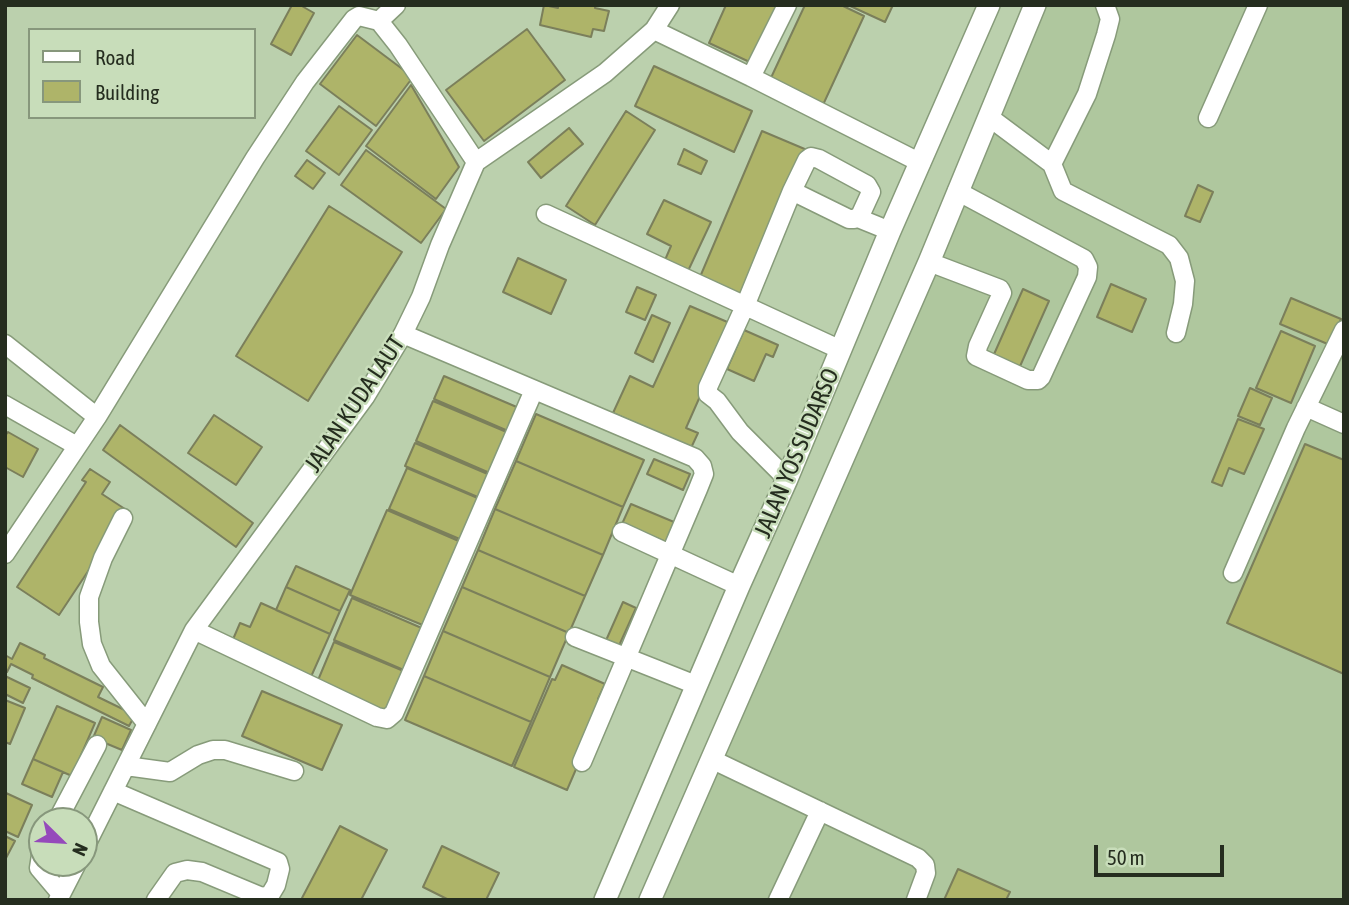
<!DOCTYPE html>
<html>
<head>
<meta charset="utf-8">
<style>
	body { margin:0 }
	#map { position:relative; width:1349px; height:905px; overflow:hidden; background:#bbd0ad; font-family:"Asap Condensed",sans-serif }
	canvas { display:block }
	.frame { position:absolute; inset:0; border:7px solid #252d1f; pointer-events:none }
	.legend { position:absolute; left:28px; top:28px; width:228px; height:91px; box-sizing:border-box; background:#c8ddba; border:2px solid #87977c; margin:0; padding:9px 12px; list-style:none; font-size:21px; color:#252d1f }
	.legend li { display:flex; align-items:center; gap:14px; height:35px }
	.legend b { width:35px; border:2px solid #87977c }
	.north { position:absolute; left:28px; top:807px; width:70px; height:70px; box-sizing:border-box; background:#c8ddba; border:2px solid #87977c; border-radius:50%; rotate:114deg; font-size:19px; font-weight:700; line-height:28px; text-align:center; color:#252d1f }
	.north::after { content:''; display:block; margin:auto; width:24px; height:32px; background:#9549bb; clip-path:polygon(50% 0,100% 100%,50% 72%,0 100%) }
	.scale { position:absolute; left:1094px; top:845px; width:130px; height:32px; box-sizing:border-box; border:4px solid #252d1f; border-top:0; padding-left:9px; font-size:21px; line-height:24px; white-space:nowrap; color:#252d1f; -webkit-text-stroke:5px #c8ddba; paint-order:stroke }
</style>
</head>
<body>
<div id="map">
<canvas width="1349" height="905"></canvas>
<div class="frame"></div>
<ul class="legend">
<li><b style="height:9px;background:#fff"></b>Road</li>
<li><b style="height:19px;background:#aeb469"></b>Building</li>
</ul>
<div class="north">N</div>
<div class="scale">50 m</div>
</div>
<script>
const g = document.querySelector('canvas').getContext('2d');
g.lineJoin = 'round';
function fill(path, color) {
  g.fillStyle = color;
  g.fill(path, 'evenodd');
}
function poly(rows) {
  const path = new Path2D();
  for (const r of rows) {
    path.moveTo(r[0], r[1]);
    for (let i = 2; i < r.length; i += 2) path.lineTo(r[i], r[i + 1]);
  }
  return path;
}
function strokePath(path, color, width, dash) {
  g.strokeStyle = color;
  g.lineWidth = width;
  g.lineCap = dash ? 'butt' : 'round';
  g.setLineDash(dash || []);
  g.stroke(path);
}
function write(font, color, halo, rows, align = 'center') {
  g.font = font + ' "Asap Condensed",sans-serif';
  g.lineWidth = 5;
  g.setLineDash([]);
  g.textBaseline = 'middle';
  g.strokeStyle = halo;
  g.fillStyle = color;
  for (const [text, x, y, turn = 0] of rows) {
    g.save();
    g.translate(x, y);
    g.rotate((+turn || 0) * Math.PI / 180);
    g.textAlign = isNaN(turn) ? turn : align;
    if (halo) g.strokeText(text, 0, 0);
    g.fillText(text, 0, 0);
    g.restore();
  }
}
fill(poly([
	[1044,5,1344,5,1344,900,662,900]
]), '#afc79e');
const building = poly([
	[292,5,300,5,314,13,291,55,271,44,292,5],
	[544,5,558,8,558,5,595,5,595,8,609,11,604,31,593,29,591,37,540,25,544,5],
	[726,5,784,5,756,65,709,43,726,5],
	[805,5,841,5,864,16,822,107,769,82,805,5],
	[848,5,893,5,885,22,848,5],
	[527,29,565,80,484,141,446,90,527,29],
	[357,35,413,77,376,126,320,84,357,35],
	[654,66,752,111,734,152,635,106,654,66],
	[411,85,459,167,436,199,366,146,411,85],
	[339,106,372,130,339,175,306,151,339,106],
	[626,111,655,130,595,225,566,206,626,111],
	[569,128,583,144,541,178,528,162,569,128],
	[762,131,807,150,744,296,700,277,762,131],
	[684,149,707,161,701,174,678,164,684,149],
	[366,150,446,209,421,243,341,185,366,150],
	[307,160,325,173,313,189,295,176,307,160],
	[1198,185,1213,192,1200,222,1185,216,1198,185],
	[664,200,711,222,688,271,665,260,671,246,647,234,664,200],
	[329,206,402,252,308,401,236,356,329,206],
	[518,258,566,280,551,314,503,292,518,258],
	[1111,284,1146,299,1132,332,1097,317,1111,284],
	[637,287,656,295,645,320,626,312,637,287],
	[1023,289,1049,301,1017,373,991,361,1023,289],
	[1291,298,1341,319,1330,345,1280,324,1291,298],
	[690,306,732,324,686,428,698,433,691,448,613,413,630,376,653,387,690,306],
	[652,315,670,323,653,362,635,353,652,315],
	[744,330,778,345,773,357,766,354,754,381,727,369,744,330],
	[1281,331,1315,346,1291,403,1256,388,1281,331],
	[444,376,519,408,508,431,434,399,444,376],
	[1250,388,1272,398,1260,425,1238,416,1250,388],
	[433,401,509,433,492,474,416,441,433,401],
	[536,414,644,460,623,507,516,461,536,414],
	[214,415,262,447,236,485,188,453,214,415],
	[1238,419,1264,429,1244,474,1229,468,1222,486,1212,482,1238,419],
	[120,425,253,523,236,547,103,450,120,425],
	[8,432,38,449,23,477,5,467,5,436,8,432],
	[415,443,490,475,480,498,405,466,415,443],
	[1305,444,1344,460,1344,674,1227,623,1305,444],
	[654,459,690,474,683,490,647,474,654,459],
	[516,461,623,507,603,555,495,509,516,461],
	[407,468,480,499,462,540,389,509,407,468],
	[90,469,110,482,102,494,128,511,59,615,17,587,86,482,82,480,90,469],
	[631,504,674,522,666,542,622,524,631,504],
	[495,509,603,555,585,596,478,550,495,509],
	[387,510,461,542,425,626,350,595,387,510],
	[478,550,585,596,569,633,462,587,478,550],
	[296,566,350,590,340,611,286,587,296,566],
	[286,587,340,611,330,634,276,610,286,587],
	[462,587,569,633,550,677,443,631,462,587],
	[352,598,424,629,406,671,334,640,352,598],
	[623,602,636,608,617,650,604,645,623,602],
	[261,603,330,634,310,679,231,644,240,623,250,627,261,603],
	[443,631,550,677,531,722,424,676,443,631],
	[334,642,406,672,387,716,316,685,334,642],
	[20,643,45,655,44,658,103,687,98,697,135,715,129,726,32,678,33,675,11,664,7,672,5,671,5,655,12,659,20,643],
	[562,665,605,684,598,699,605,702,567,790,514,767,552,679,555,680,562,665],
	[5,676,30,688,23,703,5,694,5,676],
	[424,676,531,722,512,766,405,720,424,676],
	[262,691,342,725,322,770,242,736,262,691],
	[5,700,25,708,10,744,5,742,5,700],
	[57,706,95,723,72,776,33,759,57,706],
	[102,717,131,730,122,750,93,738,102,717],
	[33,759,63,772,52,797,22,784,33,759],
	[6,793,32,805,18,837,5,831,6,793],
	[340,826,387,850,361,900,305,900,302,898,340,826],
	[5,836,15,841,5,860,5,836],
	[442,846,499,873,486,900,449,900,423,887,442,846],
	[958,869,1010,892,1006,900,944,900,958,869]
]);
fill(building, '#aeb469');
strokePath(building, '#7b7f5b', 2);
const minor = poly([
	[379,21,396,5],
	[654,30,751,77,787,5],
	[751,77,921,163],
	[989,117,1052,164,1063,191,1169,245,1179,258,1185,281,1183,304,1176,333],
	[1208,118,1258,5],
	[1052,164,1087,94,1106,35,1110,19,1105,5],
	[546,214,841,350],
	[858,218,890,231],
	[929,262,1000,289,1002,293,978,346,976,356,1028,380,1038,380,1041,377,1087,277,1088,267,1084,259,957,191],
	[403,334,695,458,702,466,704,474,698,489,582,762],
	[5,344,97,417],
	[5,405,77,446],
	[1306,407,1344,424],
	[787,479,740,432,717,401,708,394,708,387,745,306,792,191,807,160,811,157,819,159,867,185,871,192,860,216,854,219,849,219,792,191],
	[123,518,103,558,89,597,89,622,92,644,101,666,147,724],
	[622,532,739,586],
	[5,554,97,417,255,158,305,82,354,19,359,16,379,21,398,45,476,162],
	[1233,573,1296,428,1344,330],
	[194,630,377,717,387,719,394,713,534,390],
	[575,637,696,685],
	[711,759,918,858,925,865,926,873,916,900],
	[126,766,170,772,198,755,213,750,225,750,294,771],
	[113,791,278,862,280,869,276,885,270,895,262,897,202,872,187,870,175,873,156,900],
	[57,821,97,745],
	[42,849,39,868,61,894],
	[84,849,194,630,365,397,403,334,421,297,440,245,476,162,605,73,654,30,670,5],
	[58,900,77,863],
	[778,900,820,811]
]);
const major = poly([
	[605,900,739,586,787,479,890,231,989,5],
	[650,900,929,262,1035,5]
]);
strokePath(minor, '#879b7a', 21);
strokePath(major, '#879b7a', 24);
strokePath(minor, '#fff', 18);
strokePath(major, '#fff', 21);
write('24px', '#252d1f', '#c8ddba', [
	["JALAN KUDA LAUT",355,404,-56],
	["JALAN YOS SUDARSO",797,453,-67]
]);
</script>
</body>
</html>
